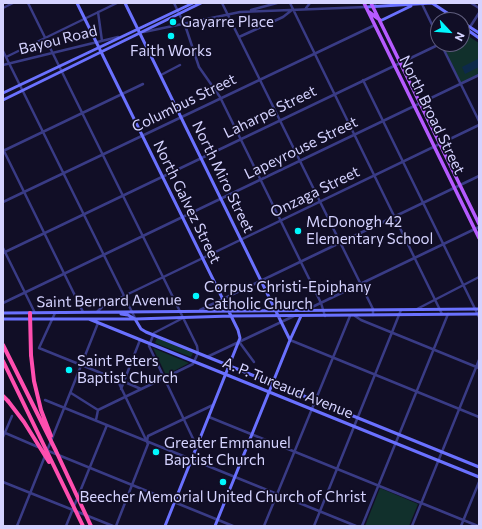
<!DOCTYPE html>
<html>
<head>
<meta charset="utf-8">
<style>
	body { margin:0 }
	#map { position:relative; width:482px; height:529px; overflow:hidden; background:#110e26; font-family:Commissioner,sans-serif }
	canvas { display:block }
	.frame { position:absolute; inset:0; border:4px solid #d5d3ff; pointer-events:none }
	.north { position:absolute; left:430px; top:12px; width:40px; height:40px; box-sizing:border-box; background:#110e26; border:1px solid #5f5d7d; border-radius:50%; rotate:116deg; font-size:11px; font-weight:700; line-height:16px; text-align:center; color:#d5d3ff }
	.north::after { content:''; display:block; margin:auto; width:14px; height:18px; background:#00f7fe; clip-path:polygon(50% 0,100% 100%,50% 72%,0 100%) }
</style>
</head>
<body>
<div id="map">
<canvas width="482" height="529"></canvas>
<div class="frame"></div>
<div class="north">N</div>
</div>
<script>
const g = document.querySelector('canvas').getContext('2d');
g.lineJoin = 'round';
function fill(path, color) {
  g.fillStyle = color;
  g.fill(path, 'evenodd');
}
function poly(rows) {
  const path = new Path2D();
  for (const r of rows) {
    path.moveTo(r[0], r[1]);
    for (let i = 2; i < r.length; i += 2) path.lineTo(r[i], r[i + 1]);
  }
  return path;
}
function strokePath(path, color, width, dash) {
  g.strokeStyle = color;
  g.lineWidth = width;
  g.lineCap = dash ? 'butt' : 'round';
  g.setLineDash(dash || []);
  g.stroke(path);
}
function write(font, color, halo, rows, align = 'center') {
  g.font = font + ' Commissioner,sans-serif';
  g.lineWidth = 3.5;
  g.setLineDash([]);
  g.textBaseline = 'middle';
  g.strokeStyle = halo;
  g.fillStyle = color;
  for (const [text, x, y, turn = 0] of rows) {
    g.save();
    g.translate(x, y);
    g.rotate((+turn || 0) * Math.PI / 180);
    g.textAlign = isNaN(turn) ? turn : align;
    if (halo) g.strokeText(text, 0, 0);
    g.fillText(text, 0, 0);
    g.restore();
  }
}
fill(poly([
	[465,34,479,43,479,75,461,84,441,44,462,44,462,35],
	[157,338,193,353,191,357,155,343],
	[153,348,189,363,166,375],
	[380,488,418,504,409,526,365,526]
]), '#11302c');
fill(poly([
	[478,59,479,67,465,74,462,67]
]), '#0d294b');
strokePath(poly([
	[28,3,197,346,198,353,193,364,98,410,96,420],
	[174,3,186,28,199,67,220,97,321,303,325,316],
	[222,3,373,309,373,315],
	[290,3,442,314],
	[471,3,479,8],
	[422,4,438,37],
	[373,6,376,3],
	[3,8,13,3],
	[306,8,310,3],
	[251,10,277,3],
	[98,12,102,41],
	[144,32,240,12,366,7],
	[462,32,470,27,479,13],
	[239,37,283,17,292,10],
	[441,44,479,121],
	[3,51,135,318],
	[6,57,117,3],
	[3,65,118,37],
	[161,75,180,65],
	[363,80,479,317],
	[3,149,83,312],
	[3,151,143,84],
	[3,202,375,25],
	[3,248,35,313],
	[3,253,440,44],
	[3,303,479,75],
	[417,309,479,277],
	[200,310,479,176],
	[306,310,479,227],
	[97,312,102,307,124,296,479,125],
	[55,313,39,348,106,375,123,379,127,383,141,389],
	[355,316,361,320,479,368],
	[183,318,154,333,149,346,197,447],
	[290,340,479,417],
	[240,343,254,362],
	[207,357,294,316],
	[116,377,148,444,116,526],
	[121,389,140,340],
	[71,393,98,410],
	[45,400,356,526],
	[209,417,478,526],
	[3,432,38,447],
	[3,437,12,416],
	[147,441,148,436,213,405],
	[46,450,233,526],
	[47,451,98,323],
	[3,482,113,526],
	[17,526,45,456],
	[66,526,107,425],
	[264,526,350,316],
	[314,526,401,310],
	[362,526,448,314],
	[412,526,479,360],
	[461,526,479,482]
]), '#393b85', 2.5);
strokePath(poly([
	[77,3,238,330,240,338,165,526],
	[125,3,290,340,215,526],
	[366,7,432,3,458,20],
	[380,21,411,6],
	[462,22,479,33],
	[462,26,479,38],
	[3,93,193,3],
	[3,100,201,3],
	[3,313,479,309],
	[121,314,128,315,135,319,141,329,146,332,479,467],
	[3,319,135,319,231,316,479,314],
	[89,319,479,477],
	[290,340,301,316]
]), '#6a71ff', 3);
strokePath(poly([
	[364,3,479,238],
	[371,3,479,224],
	[369,12,380,20]
]), '#b65aff', 3.5);
strokePath(poly([
	[30,313,31,355],
	[3,396,8,401]
]), '#ff4eaf', 4);
strokePath(poly([
	[3,345,56,451,91,526],
	[31,355,34,381,41,410,51,436],
	[3,361,83,526],
	[8,401,24,422,49,462]
]), '#ff4eaf', 4);
for (const [x, y, r, color] of [
	[173,22,4,"#00f7fe"],
	[171,36,4,"#00f7fe"],
	[298,231,4,"#00f7fe"],
	[196,296,4,"#00f7fe"],
	[69,370,4,"#00f7fe"],
	[156,452,4,"#00f7fe"],
	[223,482,4,"#00f7fe"]
]) {
  const dot = new Path2D();
  dot.arc(x, y, r, 0, 2 * Math.PI);
  g.fillStyle = color;
  g.fill(dot);
  strokePath(dot, '#110e26', 1.5);
}
write('15px', '#d5d3ff', '#110e26', [
	["Gayarre Place",181,22],
	["Faith Works",171,51,"center"],
	["McDonogh 42",306,222],
	["Elementary School",306,239],
	["Corpus Christi-Epiphany",204,287],
	["Catholic Church",204,304],
	["Saint Peters",77,361],
	["Baptist Church",77,378],
	["Greater Emmanuel",164,443],
	["Baptist Church",164,460],
	["Beecher Memorial United Church of Christ",223,497,"center"]
], 'left');
write('15px', '#d5d3ff', '#110e26', [
	["Bayou Road",58,40,-14],
	["Columbus Street",184,103,-26],
	["Laharpe Street",270,112,-26],
	["North Broad Street",432,115,64],
	["Lapeyrouse Street",301,148,-26],
	["North Miro Street",223,177,64],
	["Onzaga Street",315,192,-26],
	["North Galvez Street",187,202,64],
	["Saint Bernard Avenue",109,301,-1],
	["A. P. Tureaud Avenue",288,388,22]
]);
</script>
</body>
</html>
